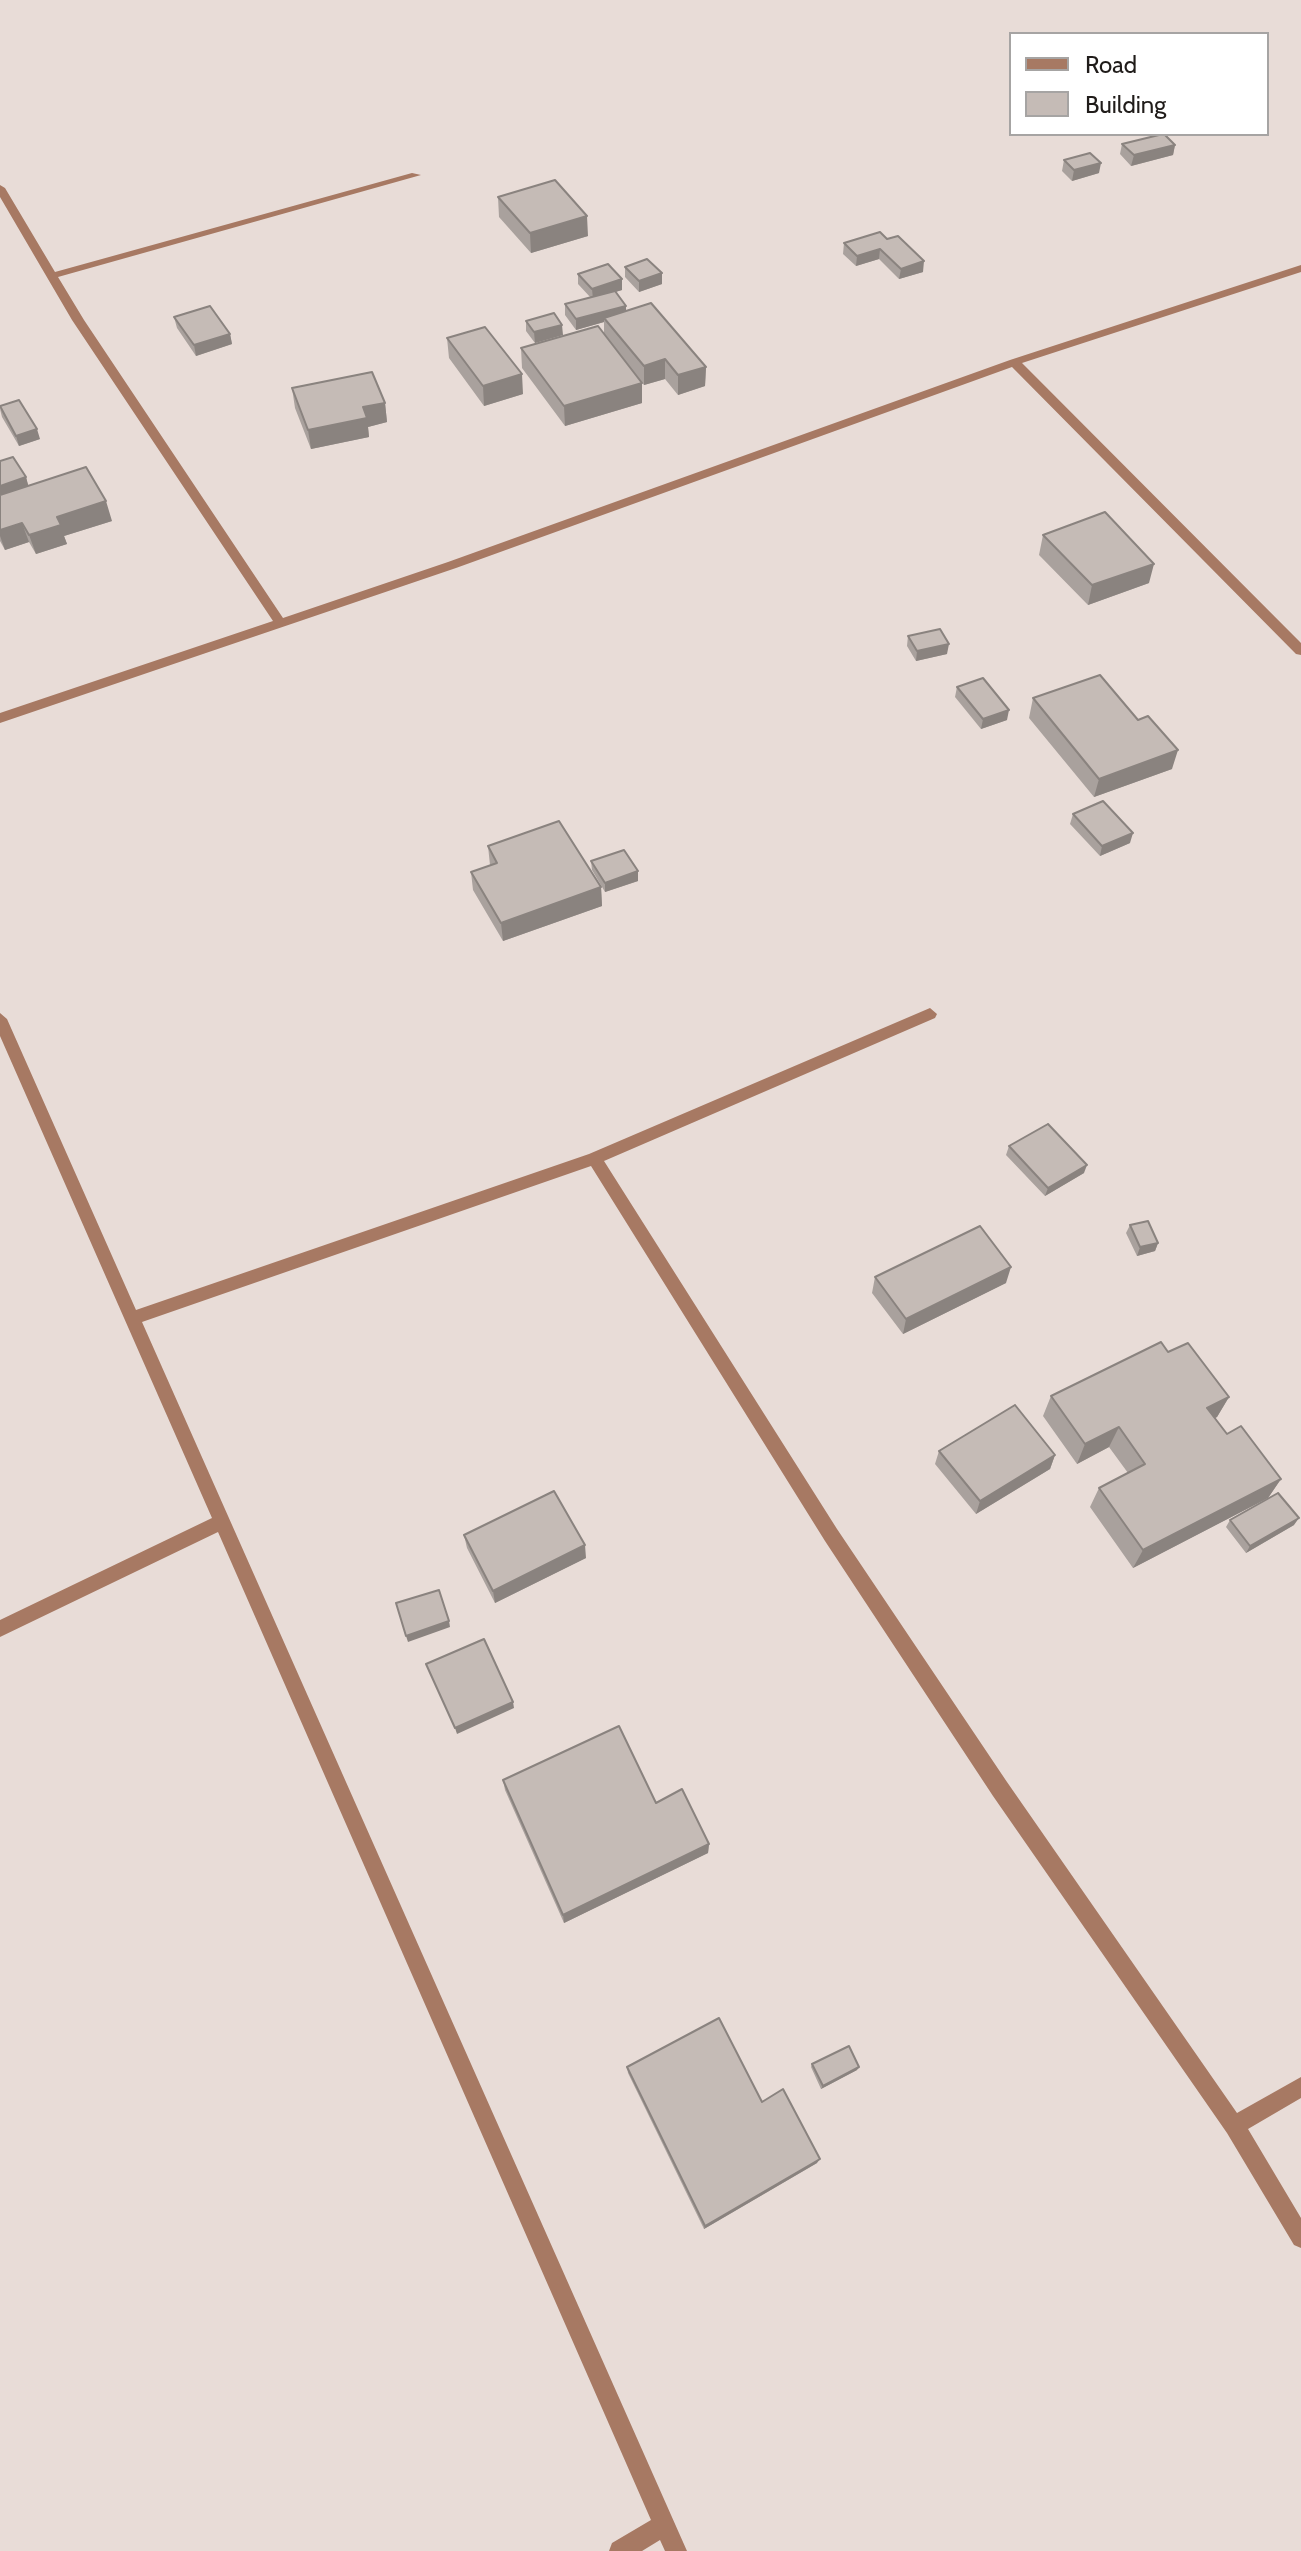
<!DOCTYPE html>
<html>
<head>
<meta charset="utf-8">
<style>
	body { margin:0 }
	#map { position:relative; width:1301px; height:2551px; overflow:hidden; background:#e8dcd7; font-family:Cabin,sans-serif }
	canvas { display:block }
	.legend { position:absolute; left:1009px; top:32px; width:260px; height:104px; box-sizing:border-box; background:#fff; border:2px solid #a6a4a3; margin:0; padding:10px 14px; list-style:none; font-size:24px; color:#201c1a }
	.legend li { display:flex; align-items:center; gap:16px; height:40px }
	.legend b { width:40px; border:2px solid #a6a4a3 }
</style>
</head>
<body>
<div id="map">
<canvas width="1301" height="2551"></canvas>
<ul class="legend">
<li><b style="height:10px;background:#a77963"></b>Road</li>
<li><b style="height:22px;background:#c5bbb6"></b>Building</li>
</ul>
</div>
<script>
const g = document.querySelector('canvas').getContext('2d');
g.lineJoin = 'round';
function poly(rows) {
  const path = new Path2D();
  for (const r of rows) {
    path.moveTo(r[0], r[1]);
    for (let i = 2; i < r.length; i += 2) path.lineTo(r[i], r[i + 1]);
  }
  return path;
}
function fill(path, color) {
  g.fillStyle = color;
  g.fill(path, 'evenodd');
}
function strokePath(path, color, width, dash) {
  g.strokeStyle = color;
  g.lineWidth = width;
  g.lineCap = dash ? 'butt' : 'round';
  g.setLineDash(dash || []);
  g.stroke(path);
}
fill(poly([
	[412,173,421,175,58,277,84,320,283,618,448,562,1010,360,1301,265,1301,272,1022,363,1301,643,1301,655,1296,654,1012,367,456,568,0,723,0,713,273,621,72,320,0,197,0,185,5,188,55,272,412,173],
	[930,1008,937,1014,935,1018,604,1161,837,1529,1007,1782,1237,2113,1301,2077,1301,2098,1248,2129,1301,2218,1301,2248,1294,2245,1227,2133,993,1796,825,1541,591,1166,142,1322,687,2551,665,2551,660,2540,642,2551,609,2551,612,2543,651,2520,218,1532,0,1637,0,1620,212,1518,0,1036,0,1013,7,1019,136,1310,589,1154,930,1008]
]), '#a77963');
fill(poly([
	[1122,144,1175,145,1173,155,1131,166,1120,154],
	[1064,160,1099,173,1072,181,1062,171],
	[498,197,588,236,531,253,499,217],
	[880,232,923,272,899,279,879,259,856,266,843,254,844,243],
	[625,267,662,273,662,284,639,292,625,277],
	[578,274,622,279,622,290,615,292,626,311,706,367,705,386,678,395,665,379,644,385,639,379,642,403,565,426,522,368,521,348,604,334,604,322,576,330,565,315,565,304,591,298,578,284],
	[174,317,230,334,232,344,196,356,177,328],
	[526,321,563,335,535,343,526,331],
	[447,338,523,394,484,406,449,358],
	[292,388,385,403,387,422,368,427,369,437,311,449,295,408],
	[0,409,40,439,19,446,2,417],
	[0,461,26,477,28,486,112,521,64,536,67,544,36,554,29,542,5,550,0,541],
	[1043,535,1149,583,1088,605,1039,555],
	[908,636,947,654,916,661,907,646],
	[957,687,1007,720,981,729,955,697],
	[1033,698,1138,720,1172,769,1094,797,1029,718],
	[1073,814,1130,843,1100,856,1070,824],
	[488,846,601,887,602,906,503,941,473,890,471,872,490,865],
	[591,861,638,871,638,881,605,892,592,870],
	[1009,1146,1084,1173,1045,1196,1006,1155],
	[1130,1225,1158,1243,1155,1251,1137,1256,1126,1233],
	[875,1277,1006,1283,903,1334,872,1293],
	[1168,1352,1229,1397,1217,1417,1215,1418,1227,1434,1281,1479,1268,1498,1133,1568,1090,1507,1099,1488,1128,1473,1109,1447,1077,1464,1043,1416,1051,1396],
	[939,1451,1055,1455,1050,1469,976,1514,935,1464],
	[1230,1520,1294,1525,1246,1553,1226,1527],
	[464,1535,586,1558,495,1603,467,1548],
	[503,1780,656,1803,709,1844,708,1853,564,1923,505,1790],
	[812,2064,857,2070,821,2089,811,2067],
	[627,2067,762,2102,817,2163,704,2229,628,2073]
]), '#a9a19d');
fill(poly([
	[1175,145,1173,155,1131,166,1134,155],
	[1101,163,1099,173,1072,181,1074,170],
	[587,216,588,236,531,253,530,233],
	[880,249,879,259,856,266,857,256],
	[924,261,923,272,899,279,901,269],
	[662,273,662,284,639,292,639,281],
	[622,279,622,290,593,299,592,289],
	[626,306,626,316,604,318,604,322,576,330,576,319],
	[562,325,563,335,535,343,534,332],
	[230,334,232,344,196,356,194,345],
	[665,359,665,379,644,385,644,366],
	[706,367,705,386,678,395,678,375],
	[522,374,523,394,484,406,483,386],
	[642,383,642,403,565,426,564,406],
	[385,403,387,422,368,427,369,437,311,449,308,430,363,407],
	[37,429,40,439,19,446,16,436],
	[26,477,29,488,0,498,0,486],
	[106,501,112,521,64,536,67,544,36,554,29,535,57,517],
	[22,523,29,542,5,550,0,536,0,530],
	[1154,564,1149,583,1088,605,1092,585],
	[949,644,947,654,916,661,917,651],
	[1009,710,1007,720,981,729,983,719],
	[1178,750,1172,769,1094,797,1099,779],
	[1133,833,1130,843,1100,856,1102,846],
	[638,871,638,881,605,892,605,883],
	[601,887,602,906,503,941,501,923],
	[1087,1165,1084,1173,1045,1196,1048,1188],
	[1158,1243,1155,1251,1137,1256,1140,1247],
	[1011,1267,1006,1283,903,1334,906,1319],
	[1229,1397,1217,1417,1196,1428,1207,1408],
	[1119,1427,1109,1447,1077,1464,1085,1444],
	[1055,1455,1050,1469,976,1514,980,1501],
	[1281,1479,1268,1498,1133,1568,1143,1550],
	[1299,1518,1294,1525,1246,1553,1250,1546],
	[585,1545,586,1558,495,1603,493,1591],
	[449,1621,450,1627,408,1642,406,1636],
	[513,1702,514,1708,457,1734,455,1728],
	[709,1844,708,1853,564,1923,563,1915],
	[859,2067,857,2070,821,2089,823,2086],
	[820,2159,817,2163,704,2229,705,2226]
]), '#8a837f');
const building = poly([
	[1163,134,1164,134,1175,145,1134,155,1122,144,1163,134],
	[1090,153,1101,163,1074,170,1064,160,1090,153],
	[555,180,587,216,530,233,498,197,555,180],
	[880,232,887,239,898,236,924,261,901,269,880,249,857,256,844,243,880,232],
	[647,259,662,273,639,281,625,267,647,259],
	[608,264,622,279,592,289,578,274,608,264],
	[615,291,626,306,576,319,565,304,615,291],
	[651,303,706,367,678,375,665,359,644,366,604,318,651,303],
	[210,306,230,334,194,345,174,317,210,306],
	[554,313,562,325,534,332,526,321,554,313],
	[598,326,642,383,564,406,521,348,598,326],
	[485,327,522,374,483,386,447,338,485,327],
	[372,372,385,403,363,407,367,418,308,430,292,388,372,372],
	[19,400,37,429,16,436,0,406,19,400],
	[13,457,26,477,0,486,0,461,13,457],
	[86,467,106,501,57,517,61,525,29,535,22,523,0,530,0,495,86,467],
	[1105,512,1154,564,1092,585,1043,535,1105,512],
	[940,629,949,644,917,651,908,636,940,629],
	[1100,675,1138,720,1148,716,1178,750,1099,779,1033,698,1100,675],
	[983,678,1009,710,983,719,957,687,983,678],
	[1103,801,1133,833,1102,846,1073,814,1103,801],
	[559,821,601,887,501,923,471,872,497,863,488,846,559,821],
	[624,850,638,871,605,883,591,861,624,850],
	[1048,1124,1087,1165,1048,1188,1009,1146,1048,1124],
	[1148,1221,1158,1243,1140,1247,1130,1225,1148,1221],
	[980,1226,1011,1267,906,1319,875,1277,980,1226],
	[1161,1342,1168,1352,1188,1343,1229,1397,1207,1408,1227,1434,1241,1426,1281,1479,1143,1550,1099,1488,1145,1464,1119,1427,1085,1444,1051,1396,1161,1342],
	[1015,1405,1055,1455,980,1501,939,1451,1015,1405],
	[554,1491,585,1545,493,1591,464,1535,554,1491],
	[1278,1493,1299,1518,1250,1546,1230,1520,1278,1493],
	[439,1590,449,1621,406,1636,396,1603,439,1590],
	[484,1639,513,1702,455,1728,426,1664,484,1639],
	[619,1726,656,1803,682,1789,709,1844,563,1915,503,1780,619,1726],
	[719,2018,762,2102,783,2089,820,2159,705,2226,627,2067,719,2018],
	[849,2046,859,2067,823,2086,812,2064,849,2046]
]);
fill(building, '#c5bbb6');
strokePath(building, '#8a837f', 2);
</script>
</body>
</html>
